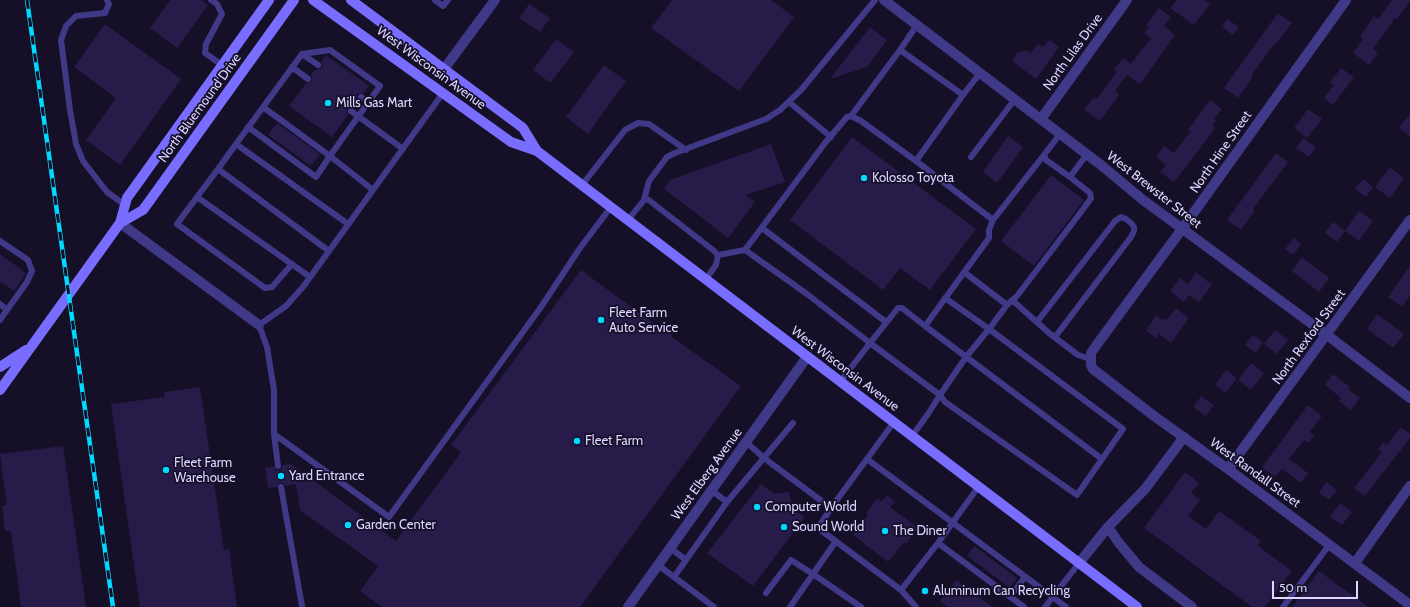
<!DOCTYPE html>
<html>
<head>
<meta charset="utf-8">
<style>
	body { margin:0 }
	#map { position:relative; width:1410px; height:607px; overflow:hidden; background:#150f28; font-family:Cabin,sans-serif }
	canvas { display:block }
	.scale { position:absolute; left:1272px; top:581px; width:86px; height:18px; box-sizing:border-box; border:2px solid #ddd6ff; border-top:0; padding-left:5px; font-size:12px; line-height:14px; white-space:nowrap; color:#ddd6ff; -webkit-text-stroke:3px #150f28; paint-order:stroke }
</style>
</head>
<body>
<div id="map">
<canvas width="1410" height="607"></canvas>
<div class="scale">50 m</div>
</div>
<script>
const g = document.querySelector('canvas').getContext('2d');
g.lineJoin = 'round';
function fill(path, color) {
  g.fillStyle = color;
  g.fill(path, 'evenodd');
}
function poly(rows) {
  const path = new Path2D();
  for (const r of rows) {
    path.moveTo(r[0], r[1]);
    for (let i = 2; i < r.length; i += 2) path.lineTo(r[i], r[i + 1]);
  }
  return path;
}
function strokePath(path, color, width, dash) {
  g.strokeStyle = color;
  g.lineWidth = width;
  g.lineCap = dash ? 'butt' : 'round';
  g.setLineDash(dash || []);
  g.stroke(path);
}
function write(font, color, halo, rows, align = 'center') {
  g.font = font + ' Cabin,sans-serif';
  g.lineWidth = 3.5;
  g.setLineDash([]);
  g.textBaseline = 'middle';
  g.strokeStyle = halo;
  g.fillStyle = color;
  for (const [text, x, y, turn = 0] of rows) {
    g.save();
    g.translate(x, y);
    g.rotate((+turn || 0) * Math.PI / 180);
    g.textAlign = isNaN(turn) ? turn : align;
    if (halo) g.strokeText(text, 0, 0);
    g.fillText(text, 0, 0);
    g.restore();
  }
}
fill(poly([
	[170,0,201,0,208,5,177,48,150,28],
	[672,0,771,0,794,17,739,91,651,28],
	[1177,0,1204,0,1210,4,1194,25,1170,8],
	[1392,0,1410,0,1410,1,1397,19,1395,18,1373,49,1378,53,1369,65,1353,53,1363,39,1360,36,1374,16,1378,19],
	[529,4,550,18,540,32,519,18],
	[1159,8,1171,17,1164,26,1175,35,1140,84,1127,75,1115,91,1119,95,1100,121,1084,110,1094,97,1097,99,1117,72,1114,70,1123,58,1131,64,1151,38,1144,33,1149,27,1146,25],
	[1278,13,1292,23,1276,44,1275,43,1251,76,1252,78,1238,98,1224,88],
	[1227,19,1239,27,1233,35,1222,27],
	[105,24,181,79,120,165,86,140,116,98,74,67],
	[870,27,887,40,867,67,830,79],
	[556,39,574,52,550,83,533,70],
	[1050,40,1059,47,1036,79,1012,61,1017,53,1026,50,1031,53,1038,44,1043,47,1047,42],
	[326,55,369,86,364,93,361,93,357,94,357,97,358,101,354,107,350,107,347,109,347,112,348,115,332,137,289,106,306,83,309,83,312,81,312,78,311,75,316,69,318,69,321,68,322,65,321,62],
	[604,65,626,81,588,134,566,117],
	[1341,68,1354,77,1333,105,1324,98,1334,85,1330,82],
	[1210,100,1222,109,1214,119,1216,120,1212,126,1215,129,1174,182,1160,172,1166,165,1156,157,1164,146,1174,153,1191,131,1188,130],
	[1308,109,1322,119,1307,138,1294,128],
	[1410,113,1410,136,1399,128],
	[277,123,320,154,311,166,268,135],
	[1008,136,1023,147,997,183,983,172],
	[852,137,976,229,930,290,900,268,883,290,790,220],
	[1303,138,1316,147,1309,157,1296,148],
	[771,144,785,182,746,195,755,202,728,238,664,189,670,180],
	[1276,153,1288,162,1253,209,1255,211,1241,230,1227,220],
	[1390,167,1404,178,1390,198,1375,187],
	[1051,175,1084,200,1034,266,1001,241],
	[1363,179,1373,187,1366,197,1355,189],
	[1359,211,1373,221,1359,241,1345,231],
	[1333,222,1345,231,1337,242,1325,233],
	[1294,238,1301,244,1293,255,1285,249],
	[0,254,26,273,14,291,0,282],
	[1302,257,1329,278,1319,292,1292,271],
	[1410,266,1410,296,1402,307,1388,297],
	[581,270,660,328,670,327,672,337,741,386,580,607,382,607,360,591,378,566,300,510,296,484,285,486,284,484,281,483,278,484,277,487,268,488,265,468,274,466,276,470,279,470,282,468,282,465,291,464,396,541,461,452,451,445],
	[1196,272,1212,285,1199,302,1189,295,1184,302,1170,291,1180,278,1188,284],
	[1176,308,1189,318,1171,343,1159,334,1156,338,1146,331,1156,315,1164,321,1165,319,1167,320],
	[1377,314,1404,334,1393,348,1367,329],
	[1275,330,1288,340,1277,354,1264,344],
	[1253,335,1263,342,1256,353,1245,345],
	[1251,363,1264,373,1251,390,1238,380],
	[1226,370,1237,378,1226,393,1215,385],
	[1333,374,1350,387,1348,389,1360,398,1351,410,1339,401,1341,398,1325,385],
	[200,387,224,550,229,549,237,607,140,607,111,404,165,397,164,392],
	[1201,396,1214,405,1206,416,1193,407],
	[1308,405,1322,416,1310,432,1315,435,1308,443,1304,440,1289,459,1308,473,1301,483,1282,469,1275,477,1262,467],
	[1401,427,1410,434,1410,438,1365,496,1354,488,1382,452,1378,449,1383,442,1387,445],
	[63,446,86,607,21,607,11,531,5,531,2,506,7,505,0,454],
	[1185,472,1199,483,1191,493,1200,500,1188,516,1206,529,1219,511,1261,541,1258,546,1292,571,1265,607,1252,607,1144,528],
	[1326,482,1337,490,1329,500,1319,493],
	[761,484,774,494,789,492,792,508,805,517,753,586,707,553],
	[887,495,895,502,890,507,918,528,906,544,904,542,888,562,853,535,868,515,866,513,877,498,882,501],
	[1340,503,1352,512,1342,525,1330,517],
	[974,546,1017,578,1010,588,967,556],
	[1319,571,1368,607,1292,607],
	[956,580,977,596,993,607,948,607,940,601]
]), '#271b49');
strokePath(poly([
	[107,0,109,4,105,13,76,16,66,26,61,40,70,110,76,144,83,161,107,192,125,205],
	[211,0,217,4,222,14,206,44,205,53,222,65],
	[435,0,443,6,448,0],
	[917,25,900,50,963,95,980,73],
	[302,54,318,65],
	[292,67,308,79],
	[361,97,369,102],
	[789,102,831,137],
	[351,111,403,149],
	[851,116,900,50],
	[248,127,316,177,330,156,263,107],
	[1060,134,1044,155,1046,160,1070,177],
	[971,157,1015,99],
	[916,161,963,95],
	[218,169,236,144],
	[582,185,625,130,638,123,649,124,686,150],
	[197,197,177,224,265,288,272,287,292,264],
	[644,200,649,181,667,157,675,153,766,119,780,110,801,90,875,0],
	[628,220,644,200,647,199,650,201,713,250,718,255,716,265,706,279],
	[993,220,1044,155],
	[348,224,236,144,302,54,330,50,380,86,330,156,373,190],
	[762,228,886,322],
	[0,241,28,260,32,271,27,282,7,310],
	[718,255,745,250,825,143,847,117,851,116,861,121,916,161,993,220,989,230,989,238,925,326,902,308,898,308,870,343,807,294,745,250],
	[964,272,1007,305],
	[310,277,197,197,218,169,329,251],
	[945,298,989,329,1123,429,1077,495,945,402,940,395,966,357,989,329,1007,305,1017,296,1084,208,1091,198,1090,193,1070,177,1087,154],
	[1012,300,1049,333,1078,355,1090,359],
	[0,304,7,310,0,320],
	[1037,322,1115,221,1121,217,1126,219,1131,223,1134,227,1134,231,1131,237,1055,337],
	[925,326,1102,459],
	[840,382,870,343,940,395,928,414,912,436],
	[894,422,831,508,818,528,901,590,938,543,979,486],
	[274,434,389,517,541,307,580,248,611,207],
	[746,442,764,458,831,508],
	[867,459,1066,607],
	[278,466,274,434,274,390,267,347,259,325,286,306,303,287,443,93],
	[281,487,302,606],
	[711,490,727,502,793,423],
	[938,543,1024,607],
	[670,548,686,560],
	[658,565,714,607],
	[674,577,727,502],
	[901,590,916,607],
	[766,593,791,560,813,574,836,541],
	[1010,597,1025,577],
	[790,607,813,574,861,607],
	[1045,607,1079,563],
	[1283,607,1330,544]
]), '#403988', 6);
strokePath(poly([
	[884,0,1101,165,1143,200,1327,335,1410,398],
	[1346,0,1182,229,1098,343,1091,353,1091,365,1093,369,1154,416,1228,469,1410,605],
	[444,69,495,0],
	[1041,119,1127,0],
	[120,223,259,325],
	[1228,469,1410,220],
	[1108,527,1119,543,1139,567,1192,607],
	[1079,563,1108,527,1145,489,1184,437],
	[1355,563,1410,486],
	[628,607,807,357]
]), '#403988', 10);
strokePath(poly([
	[313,0,511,142,537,151,1137,607],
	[351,0,523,128,537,151],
	[120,223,143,210,294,0],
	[0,367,26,350],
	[0,390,120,223,127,198,269,0]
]), '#786dff', 10);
const rail = poly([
	[27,0,113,607]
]);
strokePath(rail, '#02d9ff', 4.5);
strokePath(rail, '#150f28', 3, [9]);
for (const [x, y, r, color] of [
	[328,103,4,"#02d9ff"],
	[864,178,4,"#02d9ff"],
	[601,320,4,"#02d9ff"],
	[577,441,4,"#02d9ff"],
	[166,470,4,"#02d9ff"],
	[281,476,4,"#02d9ff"],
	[757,507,4,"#02d9ff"],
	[348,525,4,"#02d9ff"],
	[784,527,4,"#02d9ff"],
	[885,531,4,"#02d9ff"],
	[925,591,4,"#02d9ff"]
]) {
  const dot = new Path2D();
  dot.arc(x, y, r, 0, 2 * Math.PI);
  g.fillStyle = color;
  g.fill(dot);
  strokePath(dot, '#150f28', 1.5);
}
write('13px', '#ddd6ff', '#150f28', [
	["North Lilas Drive",1073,52,-54],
	["West Wisconsin Avenue",431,68,36],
	["North Bluemound Drive",200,108,-54],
	["North Hine Street",1221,152,-55],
	["West Brewster Street",1154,190,38],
	["North Rexford Street",1309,337,-54],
	["West Wisconsin Avenue",845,369,37],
	["West Randall Street",1255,473,36],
	["West Elberg Avenue",707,474,-54]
]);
write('13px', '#ddd6ff', '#150f28', [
	["Mills Gas Mart",336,103],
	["Kolosso Toyota",872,178],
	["Fleet Farm",609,313],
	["Auto Service",609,328],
	["Fleet Farm",585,441],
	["Fleet Farm",174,463],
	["Warehouse",174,478],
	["Yard Entrance",289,476],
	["Computer World",765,507],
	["Garden Center",356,525],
	["Sound World",792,527],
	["The Diner",893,531],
	["Aluminum Can Recycling",933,591]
], 'left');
</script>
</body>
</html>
